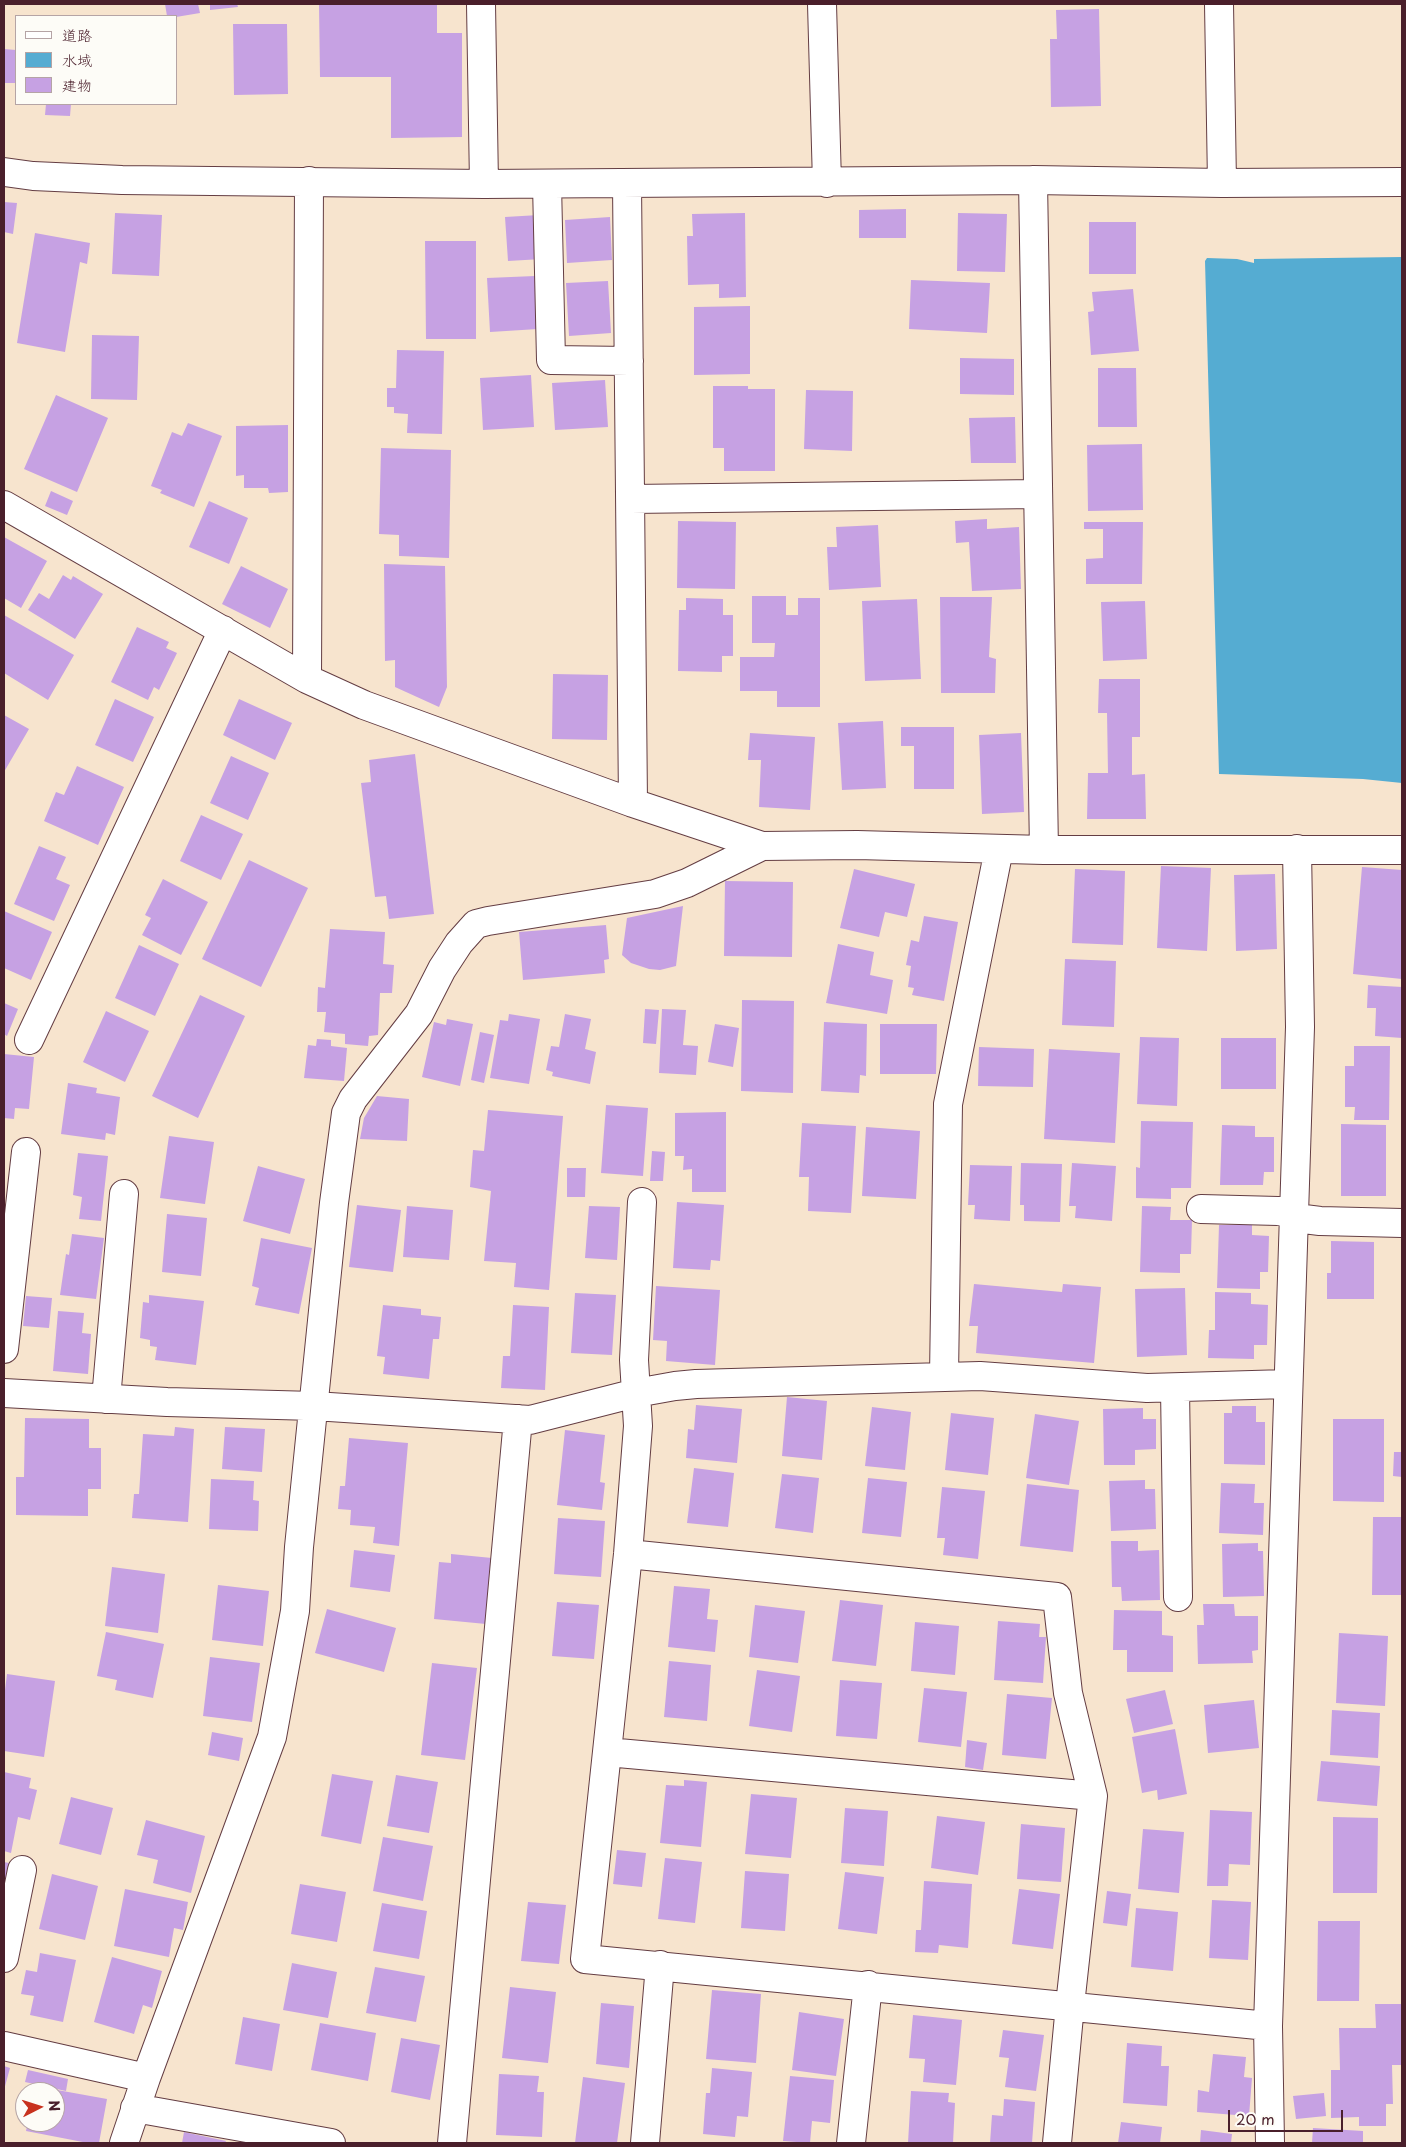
<!DOCTYPE html>
<html>
<head>
<meta charset="utf-8">
<style>
	body { margin:0 }
	#map { position:relative; width:1406px; height:2147px; overflow:hidden; background:#f7e4ce; font-family:"Playpen Sans","Klee One",sans-serif }
	canvas { display:block }
	.frame { position:absolute; inset:0; border:5px solid #4a1f2b; pointer-events:none }
	.legend { position:absolute; left:15px; top:15px; width:162px; height:90px; box-sizing:border-box; background:#fdfcf7; border:1px solid #b5a4a5; margin:0; padding:6px 9px; list-style:none; font-size:15px; color:#4a1f2b }
	.legend li { display:flex; align-items:center; gap:10px; height:25px }
	.legend b { width:25px; border:1px solid #b5a4a5 }
	.north { position:absolute; left:15px; top:2082px; width:50px; height:50px; box-sizing:border-box; background:#fdfcf7; border:1px solid #b5a4a5; border-radius:50%; rotate:85deg; font-size:14px; font-weight:700; line-height:20px; text-align:center; color:#4a1f2b }
	.north::after { content:''; display:block; margin:auto; width:18px; height:22px; background:#c8321e; clip-path:polygon(50% 0,100% 100%,50% 72%,0 100%) }
	.scale { position:absolute; left:1228px; top:2110px; width:115px; height:22px; box-sizing:border-box; border:2px solid #4a1f2b; border-top:0; padding-left:6px; font-size:15px; line-height:18px; white-space:nowrap; color:#4a1f2b; -webkit-text-stroke:4px #fdfcf7; paint-order:stroke }
</style>
</head>
<body>
<div id="map">
<canvas width="1406" height="2147"></canvas>
<div class="frame"></div>
<ul class="legend">
<li><b style="height:6px;background:#fff"></b>道路</li>
<li><b style="height:14px;background:#55acd2"></b>水域</li>
<li><b style="height:14px;background:#c6a1e3"></b>建物</li>
</ul>
<div class="north">N</div>
<div class="scale">20 m</div>
</div>
<script>
const g = document.querySelector('canvas').getContext('2d');
g.lineJoin = 'round';
function fill(path, color) {
  g.fillStyle = color;
  g.fill(path, 'evenodd');
}
function poly(rows) {
  const path = new Path2D();
  for (const r of rows) {
    path.moveTo(r[0], r[1]);
    for (let i = 2; i < r.length; i += 2) path.lineTo(r[i], r[i + 1]);
  }
  return path;
}
function strokePath(path, color, width, dash) {
  g.strokeStyle = color;
  g.lineWidth = width;
  g.lineCap = dash ? 'butt' : 'round';
  g.setLineDash(dash || []);
  g.stroke(path);
}
fill(poly([
	[1402,257,1402,783,1363,779,1219,774,1205,261,1207,258,1237,259,1254,263,1254,259]
]), '#55acd2');
fill(poly([
	[165,4,198,4,200,13,176,17,167,16],
	[210,4,237,4,238,7,210,10],
	[319,4,437,4,437,33,462,33,462,137,391,138,391,77,320,77],
	[1099,9,1101,106,1051,107,1050,39,1057,39,1056,10],
	[233,24,287,24,288,94,234,95],
	[4,49,16,50,16,83,4,83],
	[46,104,71,104,70,116,45,115],
	[4,202,17,203,13,234,4,232],
	[906,209,906,238,859,238,859,210],
	[115,213,162,215,159,276,112,274],
	[745,213,746,297,719,298,719,284,688,285,687,236,693,236,692,214],
	[958,213,1007,214,1005,272,957,271],
	[539,215,542,259,508,261,505,217],
	[610,217,612,260,567,263,565,220],
	[1089,222,1136,222,1136,274,1089,274],
	[35,233,90,243,87,264,80,262,65,352,17,343],
	[425,241,476,241,476,339,426,339],
	[535,276,538,329,490,332,487,278],
	[911,280,990,283,987,333,909,329],
	[608,281,611,333,569,336,566,283],
	[1133,289,1139,351,1091,355,1088,312,1094,311,1092,292],
	[750,306,750,374,694,375,694,307],
	[92,335,139,336,137,400,91,399],
	[397,350,444,351,442,434,407,433,408,414,394,413,394,407,387,407,387,388,396,388],
	[960,358,1014,359,1014,395,960,394],
	[1098,368,1136,368,1137,427,1098,427],
	[531,375,534,427,483,430,480,378],
	[605,380,608,427,555,430,552,383],
	[713,386,748,386,748,389,775,389,775,471,724,471,724,448,713,448],
	[806,390,853,391,852,451,804,449],
	[56,395,108,418,77,492,24,469],
	[1015,417,1016,463,971,463,969,418],
	[188,423,222,436,194,507,160,493,162,490,151,486,172,432,182,436],
	[288,425,288,492,269,493,268,488,244,488,244,475,236,476,236,426],
	[1142,444,1143,510,1088,511,1087,445],
	[381,448,451,450,449,558,399,556,399,535,379,534],
	[51,491,73,501,67,515,45,506],
	[209,501,248,518,229,564,189,547],
	[987,519,987,529,1019,527,1021,589,972,591,969,542,956,543,955,521],
	[678,521,736,522,735,589,677,588],
	[1084,522,1143,522,1142,584,1086,584,1086,559,1103,558,1103,529,1084,529],
	[878,525,881,587,829,590,827,547,837,547,836,527],
	[4,537,47,561,21,608,4,598],
	[384,564,445,566,447,687,439,707,395,687,395,660,385,661],
	[241,566,288,589,270,628,222,604],
	[63,575,71,580,73,576,103,594,75,639,28,610,39,593,49,599],
	[752,596,786,596,786,615,798,615,798,598,820,598,820,707,777,707,777,691,740,691,740,657,774,657,775,643,752,643],
	[940,597,992,597,989,657,996,659,995,693,941,693],
	[686,598,723,599,723,615,733,615,733,656,722,656,722,672,678,671,679,610,686,610],
	[917,599,921,679,865,681,862,601],
	[1145,601,1147,659,1103,661,1101,602],
	[4,615,74,655,48,700,4,673],
	[137,627,169,642,166,648,177,653,159,690,154,687,148,700,111,682],
	[553,674,608,675,607,740,552,739],
	[1099,679,1140,679,1140,737,1132,737,1132,775,1145,774,1146,819,1087,819,1088,773,1108,773,1107,713,1098,713],
	[115,699,154,717,133,762,95,745],
	[239,699,292,723,275,760,223,735],
	[4,715,29,729,4,772],
	[883,721,886,788,842,790,838,723],
	[901,727,954,727,954,789,914,789,914,746,901,746],
	[750,733,815,737,810,810,759,807,761,760,748,760],
	[1021,733,1024,812,982,814,979,735],
	[415,754,434,914,389,919,386,896,375,897,361,783,371,782,369,760],
	[231,756,269,773,248,820,210,803],
	[77,766,124,787,98,845,44,821,56,792,64,795],
	[201,815,243,834,221,880,180,861],
	[39,846,66,857,56,879,70,885,54,921,14,904],
	[249,860,308,888,261,987,202,959],
	[1161,866,1211,868,1207,951,1157,948],
	[1362,867,1402,870,1402,979,1353,974],
	[854,869,915,884,907,917,885,912,879,937,840,928],
	[1075,869,1125,871,1123,945,1072,943],
	[1275,874,1277,949,1236,951,1234,875],
	[163,879,208,902,181,955,142,935,151,918,145,915],
	[725,881,793,882,792,957,724,956],
	[683,906,676,966,660,970,649,969,631,963,622,955,627,918],
	[4,911,52,932,31,980,4,968],
	[924,916,958,922,944,1001,912,995,914,988,908,987,911,966,906,965,911,940,919,942],
	[606,925,609,959,604,960,605,973,523,980,519,932],
	[330,929,385,932,383,964,394,965,392,993,380,993,378,1035,369,1036,368,1046,345,1044,345,1034,324,1032,326,1012,317,1012,318,987,325,988],
	[838,944,874,952,870,975,893,980,887,1014,826,1003],
	[139,945,179,964,155,1016,115,998],
	[1065,959,1116,961,1114,1027,1062,1025],
	[1368,985,1402,987,1402,1038,1375,1036,1376,1008,1367,1008],
	[200,995,245,1016,198,1118,152,1096],
	[742,1000,794,1001,793,1093,741,1091],
	[4,1003,18,1009,7,1036,4,1034],
	[645,1009,659,1010,656,1044,643,1043],
	[662,1009,686,1010,683,1045,698,1046,696,1075,659,1073],
	[106,1011,149,1031,125,1082,83,1062],
	[509,1014,540,1019,529,1084,490,1078,500,1020,508,1021],
	[565,1014,591,1019,585,1049,596,1052,590,1084,552,1076,553,1072,546,1070,551,1046,559,1047],
	[447,1019,473,1024,460,1086,422,1077,434,1022,446,1025],
	[824,1022,867,1024,866,1076,860,1075,859,1093,821,1091],
	[715,1024,739,1028,733,1067,708,1062],
	[880,1024,937,1024,936,1074,880,1074],
	[480,1032,494,1035,484,1083,471,1080],
	[1140,1037,1179,1038,1177,1106,1137,1104],
	[1221,1038,1276,1038,1276,1089,1221,1089],
	[317,1039,331,1040,331,1046,347,1048,344,1081,304,1078,308,1045,316,1046],
	[1354,1046,1390,1046,1389,1120,1354,1120,1355,1107,1345,1107,1345,1066,1354,1066],
	[979,1047,1034,1049,1033,1087,978,1086],
	[1049,1049,1120,1053,1115,1143,1044,1139],
	[4,1054,34,1057,29,1109,15,1108,14,1119,4,1118],
	[68,1083,97,1088,96,1093,120,1097,115,1135,106,1133,105,1140,61,1134],
	[377,1096,409,1099,407,1141,360,1139,364,1118],
	[606,1105,648,1108,643,1176,601,1173],
	[488,1110,563,1116,549,1290,514,1287,516,1263,484,1261,491,1191,470,1187,473,1150,484,1151],
	[726,1112,726,1192,692,1192,692,1169,683,1170,684,1156,675,1156,675,1113],
	[1141,1121,1193,1122,1191,1188,1171,1188,1171,1199,1136,1198,1136,1167,1140,1168],
	[802,1123,856,1126,851,1213,808,1211,809,1177,799,1177],
	[1341,1124,1386,1125,1386,1196,1341,1196],
	[1222,1125,1255,1126,1255,1137,1274,1137,1274,1172,1264,1172,1263,1185,1220,1185],
	[866,1127,920,1131,916,1199,862,1196],
	[169,1136,214,1142,205,1204,160,1198],
	[652,1151,665,1152,663,1181,650,1181],
	[78,1153,108,1156,101,1221,79,1219,82,1197,73,1195],
	[1021,1163,1062,1164,1060,1222,1024,1221,1024,1205,1020,1205],
	[1072,1163,1116,1166,1112,1221,1075,1218,1076,1206,1069,1206],
	[970,1165,1012,1166,1010,1221,974,1219,975,1205,968,1205],
	[258,1166,305,1179,290,1234,243,1221],
	[567,1168,586,1168,585,1197,567,1197],
	[677,1202,724,1205,720,1261,711,1260,710,1270,673,1268],
	[357,1205,401,1210,393,1272,349,1267],
	[407,1206,453,1210,449,1260,403,1257],
	[589,1206,620,1207,617,1260,585,1258],
	[1142,1206,1171,1207,1170,1220,1192,1220,1191,1254,1180,1254,1180,1273,1140,1272],
	[167,1214,207,1218,201,1276,162,1272],
	[1219,1225,1252,1225,1252,1235,1269,1236,1268,1272,1260,1272,1260,1289,1217,1288],
	[72,1234,104,1238,96,1299,60,1295,66,1254,69,1255],
	[261,1238,312,1248,299,1314,255,1305,259,1288,252,1286],
	[1331,1241,1374,1242,1374,1299,1327,1299,1327,1273,1331,1273],
	[974,1284,1062,1292,1063,1284,1101,1287,1094,1363,976,1353,978,1326,969,1326],
	[656,1286,720,1290,715,1365,666,1361,667,1341,653,1340],
	[1185,1288,1187,1355,1137,1357,1135,1289],
	[1215,1292,1251,1293,1251,1304,1268,1305,1267,1345,1254,1345,1254,1359,1208,1358,1209,1330,1215,1330],
	[575,1293,616,1295,612,1355,571,1353],
	[149,1295,204,1301,196,1365,155,1360,157,1347,150,1346,150,1340,140,1338,143,1302,149,1303],
	[26,1296,52,1298,49,1328,23,1326],
	[383,1305,421,1309,421,1315,441,1317,439,1339,433,1339,429,1379,383,1374,385,1357,377,1356],
	[513,1305,549,1307,545,1390,501,1388,503,1356,510,1356],
	[58,1311,84,1313,82,1333,91,1334,88,1374,53,1371],
	[787,1397,827,1401,822,1460,782,1456],
	[696,1405,742,1409,737,1463,686,1458,688,1429,694,1430],
	[1232,1406,1256,1406,1256,1422,1265,1422,1265,1465,1224,1464,1224,1413,1232,1413],
	[872,1407,911,1412,905,1470,865,1466],
	[1143,1408,1143,1419,1156,1419,1156,1449,1135,1450,1135,1465,1104,1465,1103,1409],
	[951,1413,994,1418,988,1475,945,1470],
	[1035,1414,1079,1421,1069,1485,1026,1478],
	[25,1418,89,1419,89,1448,101,1448,101,1489,88,1489,88,1516,16,1515,16,1477,24,1477],
	[1333,1419,1384,1419,1384,1502,1333,1501],
	[175,1427,194,1429,188,1522,132,1518,134,1494,139,1494,143,1434,174,1436],
	[225,1427,265,1429,262,1472,222,1469],
	[565,1430,605,1435,600,1482,605,1483,602,1510,557,1505],
	[349,1438,408,1443,399,1546,373,1543,375,1527,350,1525,351,1510,338,1509,340,1486,345,1486],
	[1394,1452,1402,1452,1402,1477,1393,1476],
	[694,1468,734,1473,728,1527,687,1523],
	[782,1474,819,1478,813,1533,775,1528],
	[868,1478,907,1482,901,1537,862,1533],
	[211,1479,254,1481,253,1500,259,1501,258,1531,209,1529],
	[1145,1480,1145,1489,1155,1489,1156,1529,1111,1531,1109,1481],
	[1221,1483,1255,1484,1254,1503,1264,1503,1263,1535,1219,1533],
	[1027,1484,1079,1490,1073,1552,1020,1546],
	[942,1487,985,1491,978,1559,943,1555,945,1538,937,1538],
	[1373,1517,1402,1517,1402,1595,1372,1595],
	[558,1518,605,1521,601,1577,554,1574],
	[1111,1541,1138,1541,1138,1551,1159,1550,1160,1600,1122,1601,1121,1587,1112,1587],
	[1258,1543,1258,1551,1263,1551,1264,1596,1223,1597,1222,1544],
	[354,1550,395,1555,390,1592,350,1587],
	[451,1554,492,1558,486,1624,434,1619,439,1562,451,1563],
	[112,1567,165,1574,158,1633,105,1626],
	[218,1585,269,1591,263,1646,212,1640],
	[674,1586,710,1589,707,1619,718,1620,715,1652,668,1647],
	[840,1600,883,1605,876,1666,832,1661],
	[557,1602,599,1605,594,1659,552,1656],
	[1203,1604,1234,1604,1235,1616,1258,1616,1258,1650,1252,1651,1253,1663,1198,1664,1197,1625,1204,1625],
	[755,1605,805,1611,798,1663,749,1657],
	[327,1609,396,1628,384,1672,315,1653],
	[1114,1610,1162,1611,1162,1635,1173,1636,1173,1672,1127,1672,1127,1650,1113,1650],
	[998,1621,1040,1624,1039,1637,1046,1637,1043,1683,994,1680],
	[915,1622,959,1626,955,1675,911,1671],
	[106,1632,164,1644,153,1698,115,1690,117,1680,97,1676],
	[1339,1633,1388,1636,1385,1706,1336,1703],
	[210,1657,260,1663,252,1722,203,1716],
	[669,1661,711,1665,707,1721,664,1717],
	[432,1663,477,1668,465,1760,421,1755],
	[757,1670,800,1676,792,1732,749,1726],
	[7,1674,55,1681,44,1757,4,1751,4,1698],
	[840,1680,882,1683,877,1739,836,1736],
	[924,1688,967,1692,961,1747,918,1742],
	[1165,1690,1173,1724,1134,1733,1126,1699],
	[1007,1694,1052,1698,1046,1759,1002,1755],
	[1254,1700,1259,1748,1208,1753,1204,1705],
	[1332,1710,1380,1713,1378,1758,1330,1755],
	[1175,1729,1187,1794,1158,1800,1157,1790,1142,1793,1132,1737],
	[212,1732,243,1738,239,1761,208,1755],
	[967,1740,987,1743,983,1770,965,1767],
	[1321,1761,1380,1766,1377,1806,1317,1801],
	[4,1772,31,1778,29,1788,37,1790,30,1820,18,1817,11,1853,4,1851],
	[332,1774,373,1781,361,1844,321,1836],
	[396,1775,438,1782,429,1833,387,1826],
	[684,1780,707,1782,701,1847,660,1843,666,1785,684,1786],
	[751,1794,797,1798,791,1858,745,1854],
	[71,1797,113,1808,101,1855,59,1844],
	[845,1808,888,1811,884,1866,841,1863],
	[1210,1810,1252,1812,1250,1865,1229,1864,1228,1886,1207,1886],
	[937,1816,985,1822,978,1875,931,1868],
	[1333,1817,1378,1818,1377,1893,1333,1893],
	[146,1820,205,1836,191,1893,153,1883,158,1860,137,1855],
	[1021,1824,1065,1828,1061,1882,1017,1879],
	[1143,1829,1184,1832,1179,1893,1138,1889],
	[383,1837,433,1846,423,1901,373,1891],
	[617,1850,646,1853,642,1887,613,1884],
	[665,1858,702,1862,695,1923,658,1919],
	[4,1862,9,1863,5,1881,4,1881],
	[745,1871,789,1874,785,1931,741,1928],
	[845,1872,884,1877,877,1934,838,1929],
	[52,1874,98,1886,85,1940,39,1929],
	[924,1881,972,1884,968,1948,939,1945,938,1953,915,1952,916,1930,921,1930],
	[300,1884,346,1892,337,1942,291,1934],
	[125,1889,188,1902,183,1930,174,1928,169,1957,114,1946],
	[1019,1889,1060,1894,1053,1949,1012,1944],
	[1107,1891,1131,1894,1127,1926,1103,1923],
	[1212,1900,1251,1902,1248,1960,1209,1958],
	[528,1902,566,1905,559,1964,521,1961],
	[382,1903,427,1911,419,1959,373,1951],
	[1136,1908,1178,1912,1173,1971,1131,1967],
	[1318,1921,1360,1921,1359,2001,1317,2001],
	[40,1953,76,1960,63,2022,30,2015,34,1996,21,1994,26,1970,37,1972],
	[112,1957,162,1971,152,2008,143,2005,134,2034,94,2022],
	[292,1963,337,1972,328,2018,283,2010],
	[375,1967,425,1976,416,2022,366,2013],
	[510,1987,556,1992,548,2063,502,2058],
	[712,1990,761,1994,756,2063,706,2059],
	[601,2003,634,2006,629,2068,596,2064],
	[1375,2004,1402,2004,1402,2065,1392,2065,1393,2104,1386,2104,1386,2126,1359,2126,1359,2117,1331,2118,1331,2070,1340,2070,1339,2028,1376,2028],
	[799,2012,844,2019,836,2076,792,2070],
	[913,2015,962,2020,956,2085,923,2082,925,2059,909,2058],
	[243,2017,280,2024,272,2071,235,2064],
	[320,2023,376,2033,368,2081,311,2070],
	[1003,2030,1044,2035,1036,2091,1005,2087,1009,2058,999,2057],
	[401,2038,440,2045,430,2100,391,2092],
	[1127,2043,1162,2046,1161,2066,1169,2066,1167,2106,1123,2103],
	[1213,2054,1246,2057,1244,2077,1252,2078,1249,2116,1197,2112,1198,2090,1209,2092],
	[4,2066,10,2068,4,2090],
	[712,2068,752,2072,748,2117,737,2116,735,2137,703,2134,706,2093,710,2093],
	[28,2070,68,2079,66,2091,25,2082],
	[499,2074,539,2076,537,2092,544,2092,542,2137,496,2135],
	[790,2076,834,2080,830,2123,812,2121,810,2143,783,2141],
	[583,2077,625,2083,617,2143,575,2143],
	[35,2086,107,2099,99,2143,88,2143,26,2131,28,2122,55,2122,55,2092,34,2092],
	[911,2091,949,2093,948,2102,955,2103,953,2143,908,2143],
	[1324,2093,1326,2116,1296,2119,1293,2096],
	[1004,2099,1035,2102,1032,2143,990,2143,992,2115,1003,2116],
	[1121,2122,1162,2127,1160,2143,1118,2143],
	[1313,2128,1363,2131,1363,2143,1312,2143],
	[1201,2130,1232,2134,1231,2143,1200,2143],
	[184,2132,226,2141,225,2143,182,2143]
]), '#c6a1e3');
const minor = poly([
	[481,4,484,184],
	[822,4,827,183],
	[1219,4,1222,183],
	[4,172,33,176,122,180,484,184,1033,180,1222,183,1402,182],
	[1033,180,1044,850],
	[547,184,551,360,629,361],
	[627,184,633,803],
	[631,499,1037,494],
	[4,505,307,679,364,705,633,803,762,846,857,845,1044,850,1402,850],
	[307,679,309,181],
	[29,1040,223,630],
	[642,1202,634,1360,638,1426,628,1554,585,1959,1268,2026],
	[1201,1209,1278,1211,1293,1213,1304,1219,1320,1221,1402,1223],
	[4,1349,26,1152],
	[944,1376,948,1104,999,849],
	[1175,1388,1178,1597],
	[4,1393,167,1402,314,1406,530,1420,636,1393,675,1386,696,1384,980,1376,1147,1388,1287,1384],
	[106,1399,124,1194],
	[628,1554,1057,1597,1068,1693,1093,1796,1070,2005,1057,2143],
	[607,1752,1093,1796],
	[4,1958,22,1870],
	[4,2046,146,2078],
	[135,2108,331,2143],
	[124,2143,146,2078,272,1737,295,1611,299,1547,334,1203,346,1113,353,1099,419,1014,442,969,459,943,476,924,488,921,655,894,687,883,762,846],
	[452,2143,518,1419],
	[645,2143,660,1965],
	[851,2143,868,1985],
	[1270,2143,1268,2026,1300,1027,1297,849]
]);
strokePath(minor, '#643d43', 30);
strokePath(minor, '#fff', 28);
</script>
</body>
</html>
